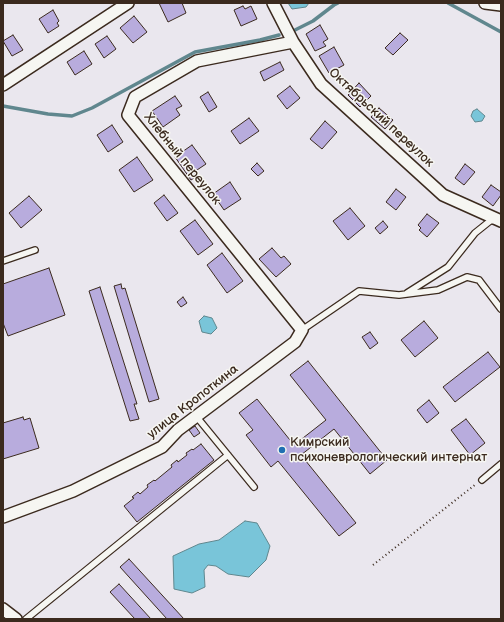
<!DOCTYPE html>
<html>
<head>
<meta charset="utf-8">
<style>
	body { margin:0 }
	#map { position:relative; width:504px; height:622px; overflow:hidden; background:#eae7ee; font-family:"Balsamiq Sans",sans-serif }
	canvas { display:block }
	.frame { position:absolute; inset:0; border:4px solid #3b2a1e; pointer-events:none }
</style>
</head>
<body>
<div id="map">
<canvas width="504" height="622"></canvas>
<div class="frame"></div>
</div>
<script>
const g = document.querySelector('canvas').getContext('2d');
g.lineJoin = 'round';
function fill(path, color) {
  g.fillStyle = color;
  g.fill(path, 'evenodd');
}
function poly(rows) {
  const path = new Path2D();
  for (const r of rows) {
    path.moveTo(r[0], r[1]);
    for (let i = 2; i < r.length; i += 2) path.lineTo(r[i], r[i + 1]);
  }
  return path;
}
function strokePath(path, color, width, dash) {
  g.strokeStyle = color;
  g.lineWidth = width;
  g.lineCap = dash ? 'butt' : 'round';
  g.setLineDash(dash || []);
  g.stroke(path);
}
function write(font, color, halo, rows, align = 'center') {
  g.font = font + ' "Balsamiq Sans",sans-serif';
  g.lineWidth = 3;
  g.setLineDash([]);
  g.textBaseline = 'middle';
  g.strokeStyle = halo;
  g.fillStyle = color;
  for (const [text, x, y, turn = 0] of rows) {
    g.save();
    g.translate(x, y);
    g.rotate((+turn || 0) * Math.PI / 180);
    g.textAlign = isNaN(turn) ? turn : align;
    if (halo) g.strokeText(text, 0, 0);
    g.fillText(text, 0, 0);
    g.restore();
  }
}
const water = poly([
	[288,3,309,3,306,7,292,9,288,3],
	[477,109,485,116,482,121,475,122,471,116,473,111,477,109],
	[204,316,212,318,217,328,211,334,202,332,199,321,204,316],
	[245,521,257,523,270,546,266,560,249,577,228,574,216,566,208,565,204,570,205,587,192,593,174,589,173,556,199,544,219,540,245,521]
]);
fill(water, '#79c5d9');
strokePath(water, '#60878e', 1);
strokePath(poly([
	[448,3,501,32],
	[295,30,313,21,334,5,338,3],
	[3,106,48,114,72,116,92,108,195,52,260,40,279,35]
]), '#60878e', 3.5);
const building = poly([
	[159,3,182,3,186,13,168,22,159,3],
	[243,6,245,9,251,6,257,19,241,26,234,10,243,6],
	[53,10,59,21,57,23,59,26,48,33,39,19,53,10],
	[134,16,147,32,133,43,120,28,134,16],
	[320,25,328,39,323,42,326,46,315,51,306,34,320,25],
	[400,33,408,40,393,55,385,48,400,33],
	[13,35,23,50,12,56,3,41,13,35],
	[107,36,116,49,104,58,95,44,107,36],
	[334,47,344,65,329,73,319,56,334,47],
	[84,51,92,64,75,75,67,62,84,51],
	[280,62,284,70,264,81,260,72,280,62],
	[359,83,371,96,360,107,348,95,359,83],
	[290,86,300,98,287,109,277,96,290,86],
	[208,92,217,107,209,112,200,97,208,92],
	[175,96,182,106,176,109,180,115,163,127,152,111,175,96],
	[379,108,393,120,385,129,371,117,379,108],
	[249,118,259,131,240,144,231,131,249,118],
	[325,121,337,132,322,149,310,139,325,121],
	[112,125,123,142,108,152,97,135,112,125],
	[192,145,206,164,194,172,197,176,191,180,175,157,192,145],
	[137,157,153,180,134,192,119,170,137,157],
	[257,163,264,171,258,176,251,169,257,163],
	[465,164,475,172,464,185,455,178,465,164],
	[230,182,241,199,224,210,213,194,230,182],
	[491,185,501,192,501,195,493,206,482,197,491,185],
	[396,189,406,197,396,210,386,202,396,189],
	[164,195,178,213,167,221,154,203,164,195],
	[29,196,42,210,21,228,9,213,29,196],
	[350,208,365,226,348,240,333,221,350,208],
	[427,214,439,223,427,237,419,230,421,228,418,225,427,214],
	[195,220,213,244,198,255,180,231,195,220],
	[383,221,388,227,380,234,375,228,383,221],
	[272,248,281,258,284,256,291,264,276,277,259,259,272,248],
	[222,253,243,281,227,293,207,265,222,253],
	[49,268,65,315,8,336,3,323,3,284,49,268],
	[121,284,122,289,125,288,159,399,149,402,114,286,121,284],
	[100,287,137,404,134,404,139,419,130,421,89,291,100,287],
	[183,297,187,303,181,307,177,302,183,297],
	[424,321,438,338,415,357,401,340,424,321],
	[370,332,378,343,370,349,362,337,370,332],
	[488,352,500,367,455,402,443,387,488,352],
	[308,361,387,460,370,474,334,429,301,455,356,523,339,536,278,461,271,467,246,435,253,430,239,413,257,399,294,445,326,420,290,375,308,361],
	[429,400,439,413,427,423,417,410,429,400],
	[23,417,24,420,30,418,39,448,3,459,3,423,23,417],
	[466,419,485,443,470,455,451,430,466,419],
	[195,426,200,433,194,437,189,430,195,426],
	[201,444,214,460,137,522,124,506,134,498,132,497,138,492,140,494,148,487,147,485,154,480,155,481,172,467,171,465,177,460,178,462,187,455,186,453,192,449,193,450,201,444],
	[129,559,184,619,167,619,120,567,129,559],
	[119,584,151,619,135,619,110,592,119,584]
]);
fill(building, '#b8acdd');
strokePath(building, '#3b2a1e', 1);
const service = poly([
	[3,261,35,250],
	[407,293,448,267,475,233,490,221,495,220],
	[302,330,359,291,399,295,438,290,467,277,479,280,501,309],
	[196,416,254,487],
	[482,480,501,464],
	[26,619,228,455]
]);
const minor = poly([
	[273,3,293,42,321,84,443,195,501,221],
	[485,3,501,5],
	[3,85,128,3],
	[3,517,73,491,162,447,178,430,295,342,302,330,128,115,135,97,197,61,293,42],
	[3,609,16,619]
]);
strokePath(service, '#3b2a1e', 8);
strokePath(minor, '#3b2a1e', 14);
strokePath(poly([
	[373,565,476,484]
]), '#3b2a1e', 2, [1, 3]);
strokePath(service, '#f6f6f2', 5.5);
strokePath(minor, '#f6f6f2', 11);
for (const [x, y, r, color] of [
	[282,450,4,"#1f6fb2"]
]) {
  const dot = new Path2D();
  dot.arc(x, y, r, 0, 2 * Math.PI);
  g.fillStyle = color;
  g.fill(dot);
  strokePath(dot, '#f6f6f2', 1.5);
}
write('13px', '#3b2a1e', '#f6f6f2', [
	["Октябрьский переулок",381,118,43],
	["Хлебный переулок",182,159,51],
	["улица Кропоткина",193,402,-38]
]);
write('13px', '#3b2a1e', '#f6f6f2', [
	["Кимрский",290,443],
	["психоневрологический интернат",290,458]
], 'left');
</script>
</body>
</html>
